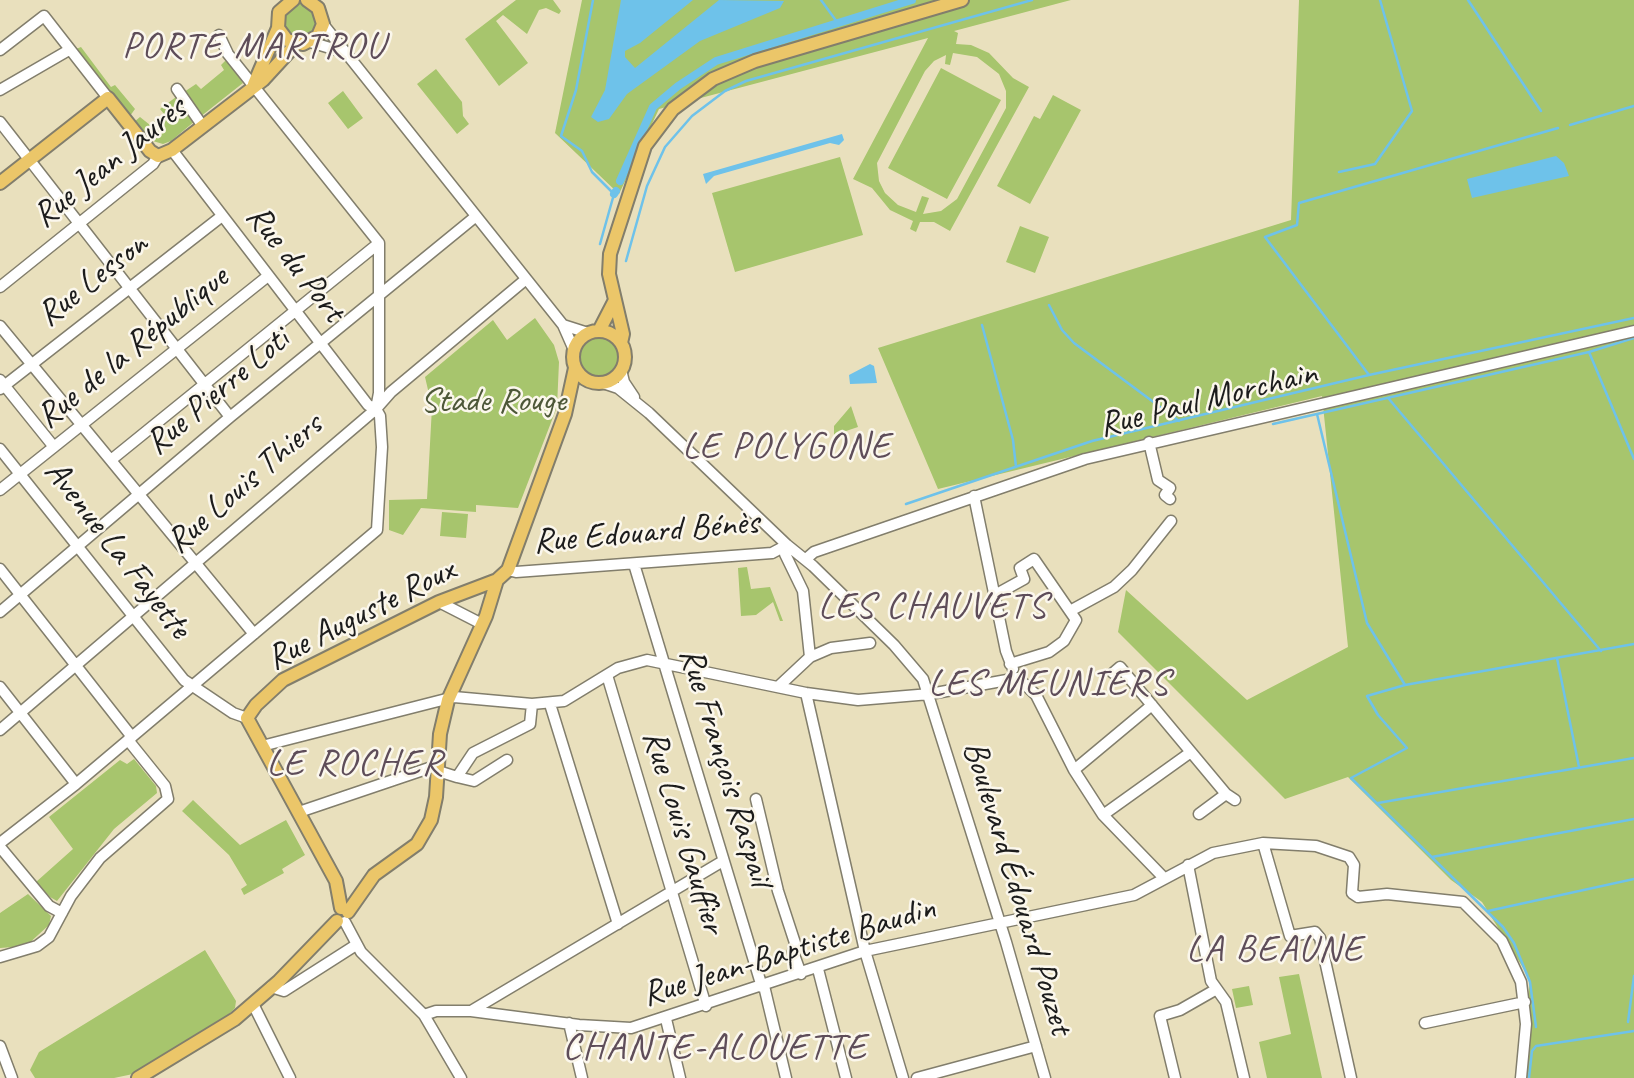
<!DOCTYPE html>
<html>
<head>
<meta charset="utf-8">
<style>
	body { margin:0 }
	canvas { display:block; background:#e9e0bd }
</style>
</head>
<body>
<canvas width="1634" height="1078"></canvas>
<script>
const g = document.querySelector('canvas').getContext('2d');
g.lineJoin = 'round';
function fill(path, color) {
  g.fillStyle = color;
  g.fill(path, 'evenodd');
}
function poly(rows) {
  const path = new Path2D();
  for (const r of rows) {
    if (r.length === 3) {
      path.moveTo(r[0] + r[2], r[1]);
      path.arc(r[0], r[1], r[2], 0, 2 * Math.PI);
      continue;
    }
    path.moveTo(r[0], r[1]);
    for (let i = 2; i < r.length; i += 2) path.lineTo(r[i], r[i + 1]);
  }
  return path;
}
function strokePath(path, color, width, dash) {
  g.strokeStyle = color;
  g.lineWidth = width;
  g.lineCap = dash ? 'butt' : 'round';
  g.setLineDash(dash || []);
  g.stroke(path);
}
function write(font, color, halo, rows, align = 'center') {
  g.font = font + ' Caveat,sans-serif';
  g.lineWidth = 5;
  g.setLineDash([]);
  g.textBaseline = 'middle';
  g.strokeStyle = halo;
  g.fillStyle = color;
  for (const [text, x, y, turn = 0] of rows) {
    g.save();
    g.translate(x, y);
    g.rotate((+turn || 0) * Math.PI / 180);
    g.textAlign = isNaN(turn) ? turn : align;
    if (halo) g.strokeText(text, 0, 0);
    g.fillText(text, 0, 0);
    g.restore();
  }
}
fill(poly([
	[516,0,553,0,561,11,559,14,546,8,539,10,527,34,503,15,496,21,528,63,499,86,465,39],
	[582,0,1071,0,954,31,958,33,956,44,971,45,989,53,1013,78,1029,87,950,231,934,222,920,222,916,232,910,229,913,221,890,210,872,188,853,179,928,38,659,109,619,194,555,133],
	[953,53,977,57,999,74,1006,91,1006,108,957,199,941,211,923,214,929,198,922,196,916,212,898,205,885,193,879,181,877,163,925,71,934,61,946,55,945,64,950,65],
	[1299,0,1634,0,1634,1078,1520,1078,1530,979,1482,902,1451,880,1348,777,1285,799,1118,632,1126,590,1247,700,1348,647,1322,396,938,489,878,348,1291,220],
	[300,21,17],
	[81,47,111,87,115,85,135,109,130,116,76,49],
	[227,59,243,83,200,117,181,94,196,84,201,89,224,70,221,65],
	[941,68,1001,100,947,199,888,168],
	[436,69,462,102,463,116,469,124,457,134,417,84],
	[343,91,363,118,348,129,328,103],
	[1053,95,1081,110,1030,204,997,186,1034,116,1040,119],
	[176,97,195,121,171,141,163,144,146,139,134,122,140,117,150,125,164,114,160,109],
	[840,157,863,235,735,272,712,193],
	[1020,226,1049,237,1035,273,1006,262],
	[535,318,554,345,559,362,557,407,518,508,476,505,476,512,421,508,403,535,389,530,389,500,427,499,432,407,425,377,493,320,507,340],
	[599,356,22],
	[851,406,858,427,834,435,834,426],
	[442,512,468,514,466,538,440,536],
	[747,567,751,589,770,587,783,621,780,621,773,602,756,615,741,616,738,568],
	[134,759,156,786,157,793,114,829,57,901,50,897,36,882,73,849,49,817,120,760,127,764],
	[193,800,240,845,286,820,305,855,282,869,284,873,244,895,241,889,247,885,229,855,182,811],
	[28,894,51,916,49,925,26,946,0,948,0,913],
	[205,950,236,1001,235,1008,225,1018,133,1074,114,1078,35,1078,30,1070,39,1052],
	[1299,974,1322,1078,1267,1078,1259,1042,1291,1034,1279,977],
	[1249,986,1253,1005,1236,1008,1232,989]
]), '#a7c56d');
fill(poly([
	[621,0,693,0,640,43,625,51,625,57,635,68,719,0,784,1,780,8,700,41,627,94,609,119,598,122,591,117,605,90],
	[842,134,844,140,839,145,830,143,714,176,706,184,703,174],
	[1556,156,1564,163,1569,176,1472,198,1467,179],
	[870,364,874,366,877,383,850,384,849,375]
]), '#6ec2ea');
strokePath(poly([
	[593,0,576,90,561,136,582,151,592,172,614,194,600,244],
	[821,0,837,22],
	[1468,0,1541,111],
	[1570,125,1634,106],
	[1339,172,1375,164,1412,111,1380,0],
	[626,261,647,186,665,147,692,116,725,91,746,81,1032,0],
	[1049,305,1062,330,1074,343,1179,421],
	[982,325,1013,440,1016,467],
	[1589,352,1634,459],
	[1369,375,1265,237,1297,225,1299,203,1558,128],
	[1389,399,1601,651],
	[1317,414,1367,623,1405,685],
	[1273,424,1589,352,1634,338],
	[906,504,1092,441,1369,375,1634,318],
	[1557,658,1579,767],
	[1378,803,1634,758],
	[1432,857,1634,819],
	[1488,911,1634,879],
	[1628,1022,1634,976],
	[1536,1027,1530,982,1514,943,1503,927,1351,778,1407,748,1378,715,1367,696,1405,685,1634,644],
	[1529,1078,1532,1051,1536,1046,1634,1031]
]), '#6ec2ea', 2.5);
strokePath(poly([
	[620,181,653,107,678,86,716,61,912,0],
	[614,194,616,191]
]), '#6ec2ea', 8);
const minor = poly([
	[323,24,563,325,574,350],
	[310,42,340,51],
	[0,50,44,16,108,98],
	[177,89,202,125],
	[0,90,69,50],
	[0,122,230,417],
	[172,150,368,405,376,409],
	[0,287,153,164,158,156],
	[563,325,588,333],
	[0,326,254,634],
	[621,370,624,382,634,397],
	[0,380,54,447],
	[600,382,618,388,649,413,787,545,813,566,894,645,923,679,1006,942,1045,1078],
	[0,389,222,216],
	[1149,442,1158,480,1170,488,1165,495,1170,499],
	[0,449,184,680,233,713,247,718],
	[111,460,379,243],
	[0,490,268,276],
	[974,496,1006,651,1013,669],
	[806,559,814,552,1085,459,1634,331],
	[634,564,762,987],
	[0,569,132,737],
	[508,570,516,572,772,553,787,545],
	[995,595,1024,579,1020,568,1034,559,1076,620,1064,641,1049,652,1010,664],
	[439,602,482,624],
	[1070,611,1114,587,1132,570,1171,521],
	[0,612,230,417,475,217],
	[810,657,831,648,870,643],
	[1113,673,1120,667,1226,794,1199,814],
	[607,675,706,1006],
	[779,686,810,657,803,591,785,554,787,545],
	[0,687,76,784],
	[806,693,865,951,903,1078],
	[550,704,618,924],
	[0,730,376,409,391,392,525,280],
	[262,746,454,697,532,704,564,701,618,668,647,660,806,693,858,700,930,694,1018,678,1036,695,1074,770,1103,815,1164,878],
	[1074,770,1152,705],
	[438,771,457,777,473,753,530,724,532,704],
	[457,777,474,781,507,760],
	[1226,794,1235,800],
	[756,799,778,891,795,943,793,952,801,974],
	[299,812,438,765],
	[1103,815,1191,752],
	[0,843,76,784,377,530,382,447,380,416,376,409,379,393,379,243,228,54,219,35],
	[1263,843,1290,936,1315,932,1320,938,1351,1078],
	[0,847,49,906,62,913],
	[1188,865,1211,981,1226,1002,1244,1078],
	[345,922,361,952,424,1015,461,1078],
	[0,957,37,946,49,937,71,896,100,858,168,799,165,786,128,740],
	[818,969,846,1078],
	[764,986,786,1078],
	[271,987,284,991,356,945],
	[253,1004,290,1078],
	[471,1011,723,861],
	[424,1015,436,1011,471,1011,579,1025,631,1028,865,951,1134,895,1213,853,1263,843,1316,846,1349,857,1354,865,1352,893,1358,897,1387,894,1463,902,1502,941,1521,982,1526,1024,1521,1078],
	[666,1019,680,1078],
	[569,1023,582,1078],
	[1425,1023,1525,1002],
	[0,1046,12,1078],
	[917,1078,1036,1046],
	[1175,1078,1160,1016,1180,1010,1215,990]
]);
const major = poly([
	[293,0,279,12,278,28,287,40,303,44,318,36,323,24,318,8,307,0],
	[254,84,278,28],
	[0,183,108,98,150,151,158,156,172,150,263,80,296,44],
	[599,331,614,302],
	[599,357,26],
	[621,343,623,334,609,274,610,254,645,146,673,109,713,79,755,61,962,0],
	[341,908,336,881,247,718,256,705,283,680,439,602,497,580,508,570,565,414,575,368],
	[348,912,374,875,417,844,431,820,436,797,440,734,448,700,486,616,497,580],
	[138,1078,235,1019,279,981,337,921]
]);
strokePath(minor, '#827e6c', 13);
strokePath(major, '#827e6c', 16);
strokePath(minor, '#fff', 10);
strokePath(major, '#ebc669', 12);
write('35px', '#1c1c1c', '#fbf7ec', [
	["Rue Jean Jaurès",110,163,-39],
	["Rue du Port",295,264,52],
	["Rue Lesson",93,280,-38],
	["Rue de la République",133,348,-39],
	["Rue Pierre Loti",218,392,-40],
	["Rue Paul Morchain",1208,400,-14],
	["Rue Louis Thiers",245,484,-41],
	["Rue Edouard Bénès",646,533,-5],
	["Avenue La Fayette",117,550,52],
	["Rue Auguste Roux",361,615,-27],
	["Rue François Raspail",725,767,73],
	["Rue Louis Gauffier",683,832,73],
	["Boulevard Édouard Pouzet",1017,888,73],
	["Rue Jean-Baptiste Baudin",789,952,-17]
]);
write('35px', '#4d5738', '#fbf7ec', [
	["Stade Rouge",493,402]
]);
g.letterSpacing = '2px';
write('37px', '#5e4d59', '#fbf7ec', [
	["PORTE MARTROU",254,47],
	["LE POLYGONE",787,447],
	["LES CHAUVETS",933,607],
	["LES MEUNIERS",1049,684],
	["LE ROCHER",355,764],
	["LA BEAUNE",1275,950]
]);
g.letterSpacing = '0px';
g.letterSpacing = '2px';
write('38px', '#5e4d59', '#fbf7ec', [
	["CHANTE-ALOUETTE",715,1048]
]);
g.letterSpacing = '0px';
</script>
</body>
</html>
